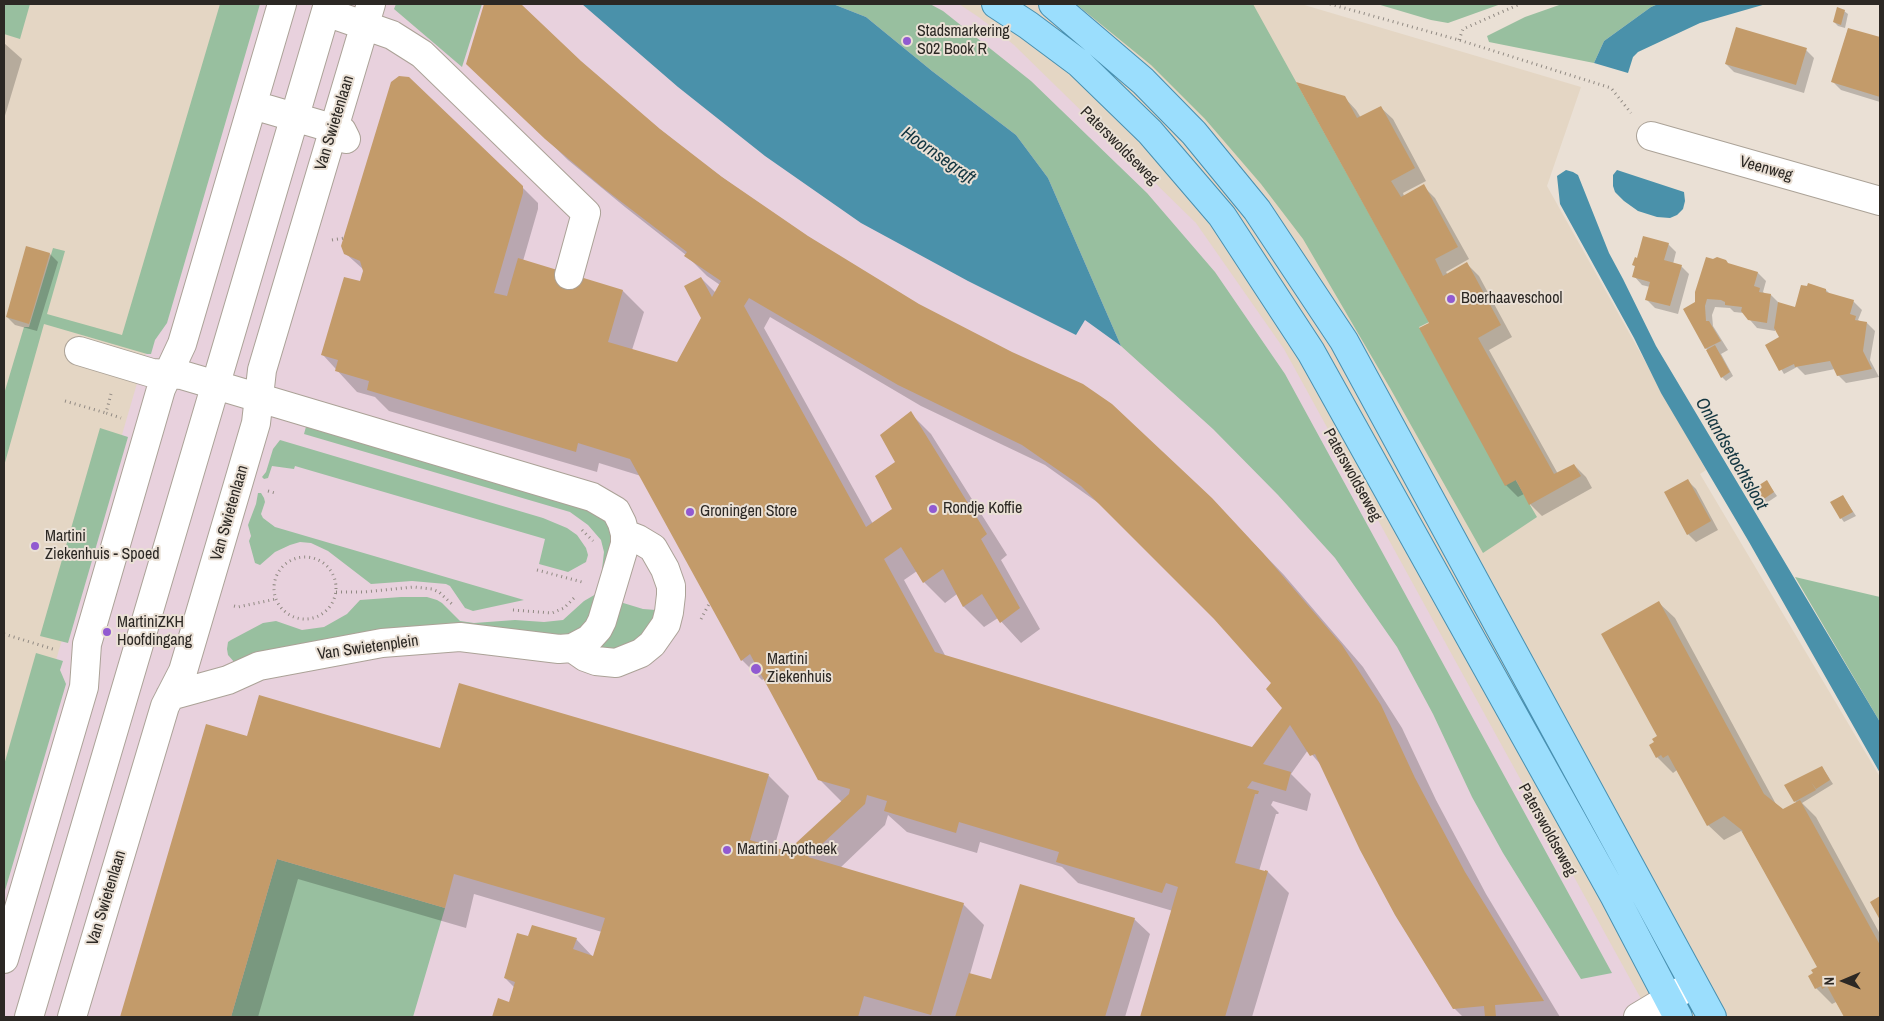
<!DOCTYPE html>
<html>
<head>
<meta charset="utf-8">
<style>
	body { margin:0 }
	#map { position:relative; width:1884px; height:1021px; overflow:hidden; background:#eae0d5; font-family:"Archivo Narrow",sans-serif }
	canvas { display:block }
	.frame { position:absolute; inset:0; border:5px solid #2c2824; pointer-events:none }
	.north { position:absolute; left:1819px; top:956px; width:50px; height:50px; -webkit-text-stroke:4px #eae0d5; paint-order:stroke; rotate:269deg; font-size:14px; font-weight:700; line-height:20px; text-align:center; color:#2c2824 }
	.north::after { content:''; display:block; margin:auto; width:18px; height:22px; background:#2c2824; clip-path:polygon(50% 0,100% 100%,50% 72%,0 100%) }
</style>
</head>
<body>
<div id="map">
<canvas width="1884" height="1021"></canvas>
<div class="frame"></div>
<div class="north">N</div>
</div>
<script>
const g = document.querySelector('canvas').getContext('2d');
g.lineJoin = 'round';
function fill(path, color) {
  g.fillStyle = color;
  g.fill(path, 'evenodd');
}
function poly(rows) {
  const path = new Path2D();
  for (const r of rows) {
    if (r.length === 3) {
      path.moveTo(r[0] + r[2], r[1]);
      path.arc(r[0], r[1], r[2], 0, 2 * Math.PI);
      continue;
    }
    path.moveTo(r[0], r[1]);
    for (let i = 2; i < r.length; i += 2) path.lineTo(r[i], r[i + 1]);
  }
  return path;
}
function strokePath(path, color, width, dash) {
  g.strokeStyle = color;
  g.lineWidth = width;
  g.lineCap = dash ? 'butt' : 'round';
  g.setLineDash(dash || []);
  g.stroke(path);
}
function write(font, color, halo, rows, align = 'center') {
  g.font = font + ' "Archivo Narrow",sans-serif';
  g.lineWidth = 4;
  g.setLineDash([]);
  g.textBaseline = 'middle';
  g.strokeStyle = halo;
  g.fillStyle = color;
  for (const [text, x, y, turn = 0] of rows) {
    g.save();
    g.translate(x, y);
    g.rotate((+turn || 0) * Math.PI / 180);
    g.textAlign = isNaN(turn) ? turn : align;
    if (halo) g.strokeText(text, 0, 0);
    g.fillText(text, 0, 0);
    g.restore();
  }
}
fill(poly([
	[4,4,1301,4,1581,87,1547,186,1706,470,1700,474,1880,777,1880,1017,4,1017]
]), '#e4d6c4');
fill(poly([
	[248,4,959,4,980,18,1014,45,1196,223,1284,349,1651,1017,4,1017,4,838]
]), '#e8d1dd');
fill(poly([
	[4,4,30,4,20,39,4,34],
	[220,4,260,4,167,323,155,340,151,354,147,354,44,324,4,466,4,394,24,327,29,327,53,248,65,251,47,314,122,335],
	[396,4,482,4,462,67,394,9],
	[833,4,930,4,943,11,1031,81,1147,193,1215,272,1285,374,1612,973,1581,979,1503,853,1472,797,1433,714,1397,647,1335,558,1278,495,1213,429,1121,346,1048,178,1016,135,932,71,866,17],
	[1076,4,1253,4,1429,322,1419,327,1505,484,1515,479,1537,517,1483,553,1390,388,1303,239,1261,184,1205,119,1151,65],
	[1377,4,1501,4,1448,23,1431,20],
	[1562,4,1658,4,1651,7,1604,41,1594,63,1489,42,1487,36,1525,17],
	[307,423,586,505,605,516,614,534,601,578,604,552,601,540,588,525,570,512,304,434],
	[100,428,128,437,68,643,40,636],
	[280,440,543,518,567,528,577,535,586,548,588,555,586,562,568,572,539,564,545,539,295,466,294,469,272,466,268,478,264,479,262,477,266,472,273,449],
	[258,493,261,493,264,498,265,502,261,514,263,518,275,527,524,600,473,611,465,608,450,586,446,584,412,581,371,584,328,551,311,543,300,542,290,545,275,552,260,565,255,563,249,541,251,536,248,525,256,504],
	[1795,577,1880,597,1880,722],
	[596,594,596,611,571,638,235,663,228,655,227,649,228,642,231,640,263,623,276,621,302,630,324,627,347,614,360,600,401,597,427,597,437,600,442,603,460,621,474,623,515,620,544,622,563,620,584,601],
	[620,602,643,609,656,610,649,632,617,652,594,649],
	[36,653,63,661,60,670,66,684,4,894,4,765],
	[277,859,445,908,413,1017,231,1017]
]), '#98bf9f');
fill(poly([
	[582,4,833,4,866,17,932,71,1016,135,1048,178,1121,346,1085,320,1076,335,968,281,861,223,765,156,678,87],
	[1658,4,1766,4,1700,23,1638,52,1633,57,1628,73,1594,63,1604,41,1651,7],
	[1566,170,1573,172,1578,175,1609,253,1623,279,1656,346,1880,722,1880,773,1749,542,1661,393,1634,338,1560,204,1557,176],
	[1617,170,1684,192,1685,201,1683,209,1677,215,1670,218,1657,217,1638,211,1624,201,1615,192,1613,186,1613,175]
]), '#4a91aa');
fill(poly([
	[485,4,519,4,580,62,639,113,701,162,764,208,1232,521,1284,575,1363,667,1402,728,1436,800,1486,894,1560,1017,1463,1017,1454,1008,1321,765,1308,750,1291,774,1311,794,1307,811,1273,801,1271,805,1279,813,1278,814,1276,814,1259,871,1268,872,1289,893,1252,1017,1142,1017,1173,911,1078,883,1062,867,980,842,977,853,907,832,888,815,885,825,840,868,963,904,984,925,970,974,992,981,1134,919,1150,934,1125,1017,890,1017,885,1016,885,1017,494,1017,499,1000,510,1003,515,988,505,978,529,938,576,939,594,958,602,932,474,894,466,928,298,879,258,1017,121,1017,207,726,248,738,441,750,768,775,789,796,774,848,794,854,842,802,819,779,765,678,762,680,741,659,641,476,599,463,597,472,389,411,375,397,357,392,323,355,365,284,364,270,345,253,522,187,538,203,538,209,523,261,623,291,644,312,632,350,677,364,702,318,701,278,716,293,720,285,707,276,686,255,625,207,568,160,468,63],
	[770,317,921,406,1045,465,1104,507,1215,618,1273,684,1284,708,1252,748,946,657,904,580,917,571,924,582,945,603,957,594,964,607,984,627,998,618,1021,643,1040,629,1001,560,1007,555,931,434,910,413,897,463,894,509,873,524,764,328],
	[1844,11,1848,14,1845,28,1838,26,1834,22],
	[1848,29,1880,39,1880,102,1841,90,1833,82],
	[4,43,22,59,4,119],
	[1806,50,1814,58,1804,93,1734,72,1726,64],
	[1344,97,1356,110,1361,118,1380,107,1393,119,1426,181,1403,193,1404,196,1423,186,1435,198,1469,259,1446,272,1448,275,1467,264,1479,276,1512,337,1489,350,1558,474,1574,465,1586,477,1592,488,1542,516,1530,504,1524,494,1518,497,1506,485,1430,323],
	[1668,244,1676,252,1673,264,1681,266,1689,274,1678,314,1655,308,1647,300,1650,287,1642,285,1634,276,1636,267,1633,265,1638,259],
	[27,247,50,254,58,262,37,331,15,325,7,317],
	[1730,265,1758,273,1766,281,1763,292,1765,294,1771,295,1780,304,1796,308,1826,290,1830,294,1853,301,1862,310,1858,320,1861,322,1867,323,1875,331,1870,360,1879,377,1846,383,1838,375,1835,369,1805,375,1797,367,1784,374,1767,345,1783,343,1775,327,1775,331,1757,328,1744,313,1734,312,1730,308,1715,307,1712,315,1713,326,1728,350,1721,354,1733,376,1726,381,1722,377,1685,310,1696,303],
	[1688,481,1696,489,1718,530,1696,542,1688,534],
	[1767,482,1777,496,1765,504,1762,500],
	[1843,496,1856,516,1844,522,1841,518],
	[1659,603,1675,618,1777,806,1783,811,1797,803,1795,801,1822,767,1833,784,1802,803,1816,817,1880,934,1880,1017,1846,1017,1836,1002,1832,1004,1816,988,1819,968,1743,833,1741,831,1724,840,1708,825,1677,770,1673,773,1657,757,1655,742,1659,736]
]), '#0003');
fill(poly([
	[484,4,521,4,581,61,660,129,722,177,808,236,919,304,1012,352,1083,384,1112,404,1212,498,1263,553,1342,645,1381,705,1415,778,1465,872,1544,1001,1495,1005,1496,1017,1485,1017,1484,1006,1453,1009,1395,915,1360,850,1315,754,1310,756,1290,725,1263,764,1291,772,1286,791,1252,781,1247,788,1259,791,1258,794,1255,794,1235,863,1265,871,1265,870,1268,871,1225,1017,1140,1017,1178,887,1166,883,1162,893,1056,862,1059,852,959,822,956,833,884,811,887,801,867,795,865,804,808,857,964,903,931,1015,864,996,858,1017,492,1017,498,998,509,1002,515,982,504,978,517,933,528,936,532,925,577,938,573,949,593,956,605,918,454,874,445,908,277,859,231,1017,120,1017,206,724,247,736,259,695,440,748,459,683,769,774,750,840,793,853,796,843,849,794,850,789,818,780,750,654,741,661,630,459,578,443,576,452,367,390,369,381,335,371,338,360,321,355,344,277,360,281,363,271,360,261,344,254,341,246,391,82,399,76,409,77,523,186,523,193,494,293,507,296,518,258,623,290,608,342,677,362,701,318,684,286,701,277,712,297,721,281,684,256,687,252,602,187,545,139,466,64],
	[749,298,898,385,1022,445,1081,486,1214,619,1271,683,1266,689,1282,708,1252,747,935,652,884,559,901,547,923,583,943,569,963,607,982,594,1000,623,1020,608,981,539,987,534,911,411,880,435,895,462,875,476,892,509,866,527,744,306],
	[1837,7,1845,10,1841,25,1833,22],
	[1736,27,1807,48,1796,85,1725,64],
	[1848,28,1880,37,1880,97,1831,82],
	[1296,82,1345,96,1357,118,1381,106,1415,168,1391,181,1401,197,1424,184,1458,247,1435,259,1443,276,1467,262,1501,325,1478,338,1554,474,1574,464,1581,476,1529,505,1516,480,1505,486,1419,328,1429,323],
	[1643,236,1669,243,1664,260,1682,265,1670,306,1645,300,1650,282,1632,277,1635,266,1632,265,1635,257,1637,258],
	[26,246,50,253,29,324,6,317],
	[1706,257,1713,259,1717,257,1726,260,1728,263,1758,272,1754,286,1760,288,1759,292,1771,294,1767,323,1748,320,1741,311,1742,307,1725,305,1725,302,1721,300,1707,299,1705,306,1706,321,1709,321,1721,341,1705,349,1683,309,1695,302,1695,292],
	[1808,283,1826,289,1826,292,1854,300,1850,314,1856,316,1855,320,1867,322,1863,351,1872,369,1837,376,1830,361,1795,367,1794,364,1779,371,1765,345,1779,337,1774,328,1778,302,1795,307,1801,285,1807,286],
	[1715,345,1730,372,1721,378,1706,350],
	[1688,479,1711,521,1687,535,1664,492],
	[1767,480,1774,492,1761,501,1753,489],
	[1843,495,1853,512,1840,519,1830,502],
	[1659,601,1764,794,1783,809,1800,800,1880,945,1880,1017,1844,1017,1827,986,1822,989,1821,986,1815,989,1808,976,1813,973,1811,970,1817,967,1742,832,1743,831,1724,816,1707,826,1668,755,1663,758,1661,755,1656,758,1649,745,1654,742,1652,739,1657,736,1601,634],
	[1822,766,1830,780,1816,789,1811,782,1816,790,1794,802,1784,785],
	[1020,884,1135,918,1105,1017,955,1017,969,973,991,979],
	[1880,896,1880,920,1870,902]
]), '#c39b6a');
const minor = poly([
	[326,12,392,35,422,54,586,213,569,275],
	[253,105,342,131,346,139],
	[1651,136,1880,201],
	[79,351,152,373,182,375,216,385,592,497,616,511,622,523,625,534,625,544,602,621,598,629,589,639,572,648,559,649,460,637,382,643,259,666,228,680,170,696],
	[572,648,585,657,596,661,616,663,641,653,652,644,666,624,669,612,671,595,671,586,665,569,653,548,638,539,625,534],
	[4,959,84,687,87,644,150,427,161,389,182,344,282,4],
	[29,1017,328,4],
	[72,1017,165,706,183,671,239,481,256,423,262,370,371,4],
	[1638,1017,1693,984]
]);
const major = poly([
	[996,4,1028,25,1079,63,1150,132,1222,216,1311,352,1615,897,1678,1017],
	[1053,4,1143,81,1194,133,1257,210,1344,341,1712,1017]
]);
strokePath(minor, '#aba297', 30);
strokePath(major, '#4990b0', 30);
strokePath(poly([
	[1330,4,1459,40,1611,88,1631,113],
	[1459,40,1463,29,1520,4],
	[332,240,344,238],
	[111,394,106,413,121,418],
	[65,401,106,413],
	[268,491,275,493],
	[582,530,593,541],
	[305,588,31],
	[537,570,582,582],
	[336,592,364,592,414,587,432,589,439,592,454,606],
	[234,606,238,607,276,599],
	[513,610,552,613,564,608,576,596],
	[701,619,709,604],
	[4,634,56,650]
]), '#918a83', 3, [1, 4]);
strokePath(minor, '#fff', 28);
strokePath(major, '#9bdefd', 28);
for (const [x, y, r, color] of [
	[907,41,5,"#915ad1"],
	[1451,299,5,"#915ad1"],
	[933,509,5,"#915ad1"],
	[690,512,5,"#915ad1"],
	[35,546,5,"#915ad1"],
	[107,632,5,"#915ad1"],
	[756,669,6,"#915ad1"],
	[727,850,5,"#915ad1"]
]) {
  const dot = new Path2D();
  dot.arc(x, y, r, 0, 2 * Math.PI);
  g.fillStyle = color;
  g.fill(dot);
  strokePath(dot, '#eae0d5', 2);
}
write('16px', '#2c2824', '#eae0d5', [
	["Stadsmarkering",917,32],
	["S02 Book R",917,50],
	["Boerhaaveschool",1461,299],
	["Rondje Koffie",943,509],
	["Groningen Store",700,512],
	["Martini",45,537],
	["Ziekenhuis - Spoed",45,555],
	["MartiniZKH",117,623],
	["Hoofdingang",117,641],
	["Martini",767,660],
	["Ziekenhuis",767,678],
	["Martini Apotheek",737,850]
], 'left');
write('16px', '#2c2824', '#eae0d5', [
	["Van Swietenlaan",335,123,-73],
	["Paterswoldseweg",1119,146,45],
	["Veenweg",1766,169,16],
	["Paterswoldseweg",1352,475,61],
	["Van Swietenlaan",230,513,-74],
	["Van Swietenplein",368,648,-8],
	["Paterswoldseweg",1547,830,61],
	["Van Swietenlaan",107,898,-73]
]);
write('italic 18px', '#123540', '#eae0d5', [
	["Hoornsegraft",938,156,35],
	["Onlandsetochtsloot",1731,454,60]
]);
</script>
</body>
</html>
